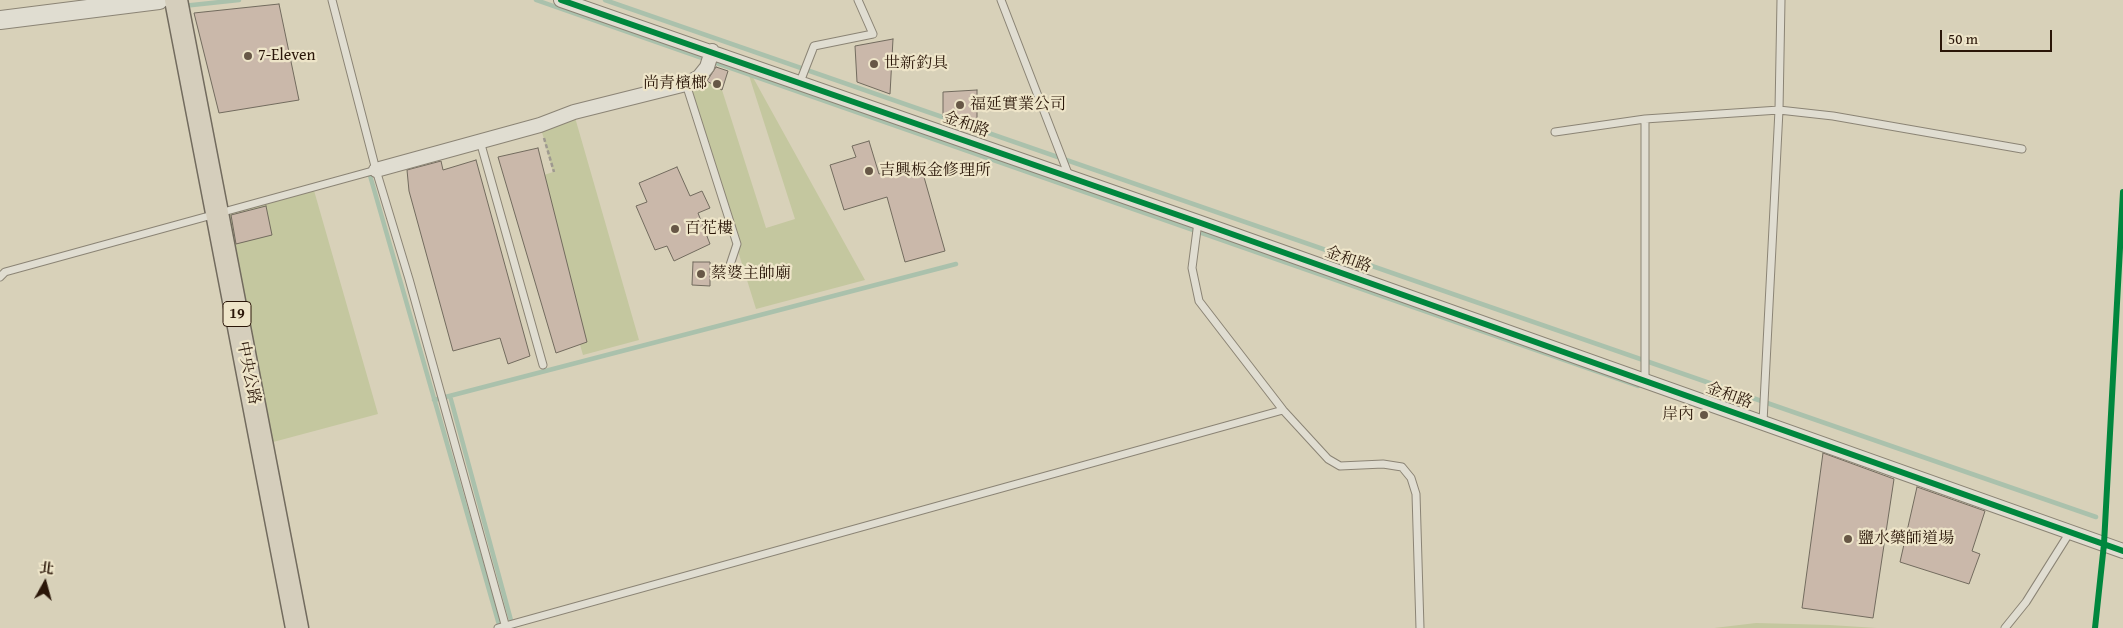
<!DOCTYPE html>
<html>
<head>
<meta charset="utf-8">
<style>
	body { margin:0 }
	#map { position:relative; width:2123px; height:628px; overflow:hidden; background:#d8d1b9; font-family:"Gentium Book Plus","Noto Serif TC",serif }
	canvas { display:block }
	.north { position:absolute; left:20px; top:558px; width:50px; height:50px; -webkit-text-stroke:4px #eee5c9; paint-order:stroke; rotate:7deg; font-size:14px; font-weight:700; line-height:20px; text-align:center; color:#2a1608 }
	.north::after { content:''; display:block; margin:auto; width:18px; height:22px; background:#2a1608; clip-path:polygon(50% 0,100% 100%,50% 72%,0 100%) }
	.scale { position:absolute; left:1940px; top:30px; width:112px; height:22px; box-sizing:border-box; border:2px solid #2a1608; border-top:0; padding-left:6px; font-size:15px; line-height:18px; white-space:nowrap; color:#2a1608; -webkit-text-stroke:4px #eee5c9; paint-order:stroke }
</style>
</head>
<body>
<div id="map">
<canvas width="2123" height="628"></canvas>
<div class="north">北</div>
<div class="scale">50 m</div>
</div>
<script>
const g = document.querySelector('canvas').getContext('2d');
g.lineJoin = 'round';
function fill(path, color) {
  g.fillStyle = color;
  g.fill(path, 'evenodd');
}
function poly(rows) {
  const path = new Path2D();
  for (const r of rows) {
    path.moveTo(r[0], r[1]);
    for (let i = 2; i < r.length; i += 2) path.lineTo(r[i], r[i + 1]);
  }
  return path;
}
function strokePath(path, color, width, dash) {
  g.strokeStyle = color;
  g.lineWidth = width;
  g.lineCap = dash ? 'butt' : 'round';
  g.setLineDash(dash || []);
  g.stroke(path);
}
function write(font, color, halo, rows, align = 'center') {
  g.font = font + ' "Gentium Book Plus","Noto Serif TC",serif';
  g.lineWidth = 4.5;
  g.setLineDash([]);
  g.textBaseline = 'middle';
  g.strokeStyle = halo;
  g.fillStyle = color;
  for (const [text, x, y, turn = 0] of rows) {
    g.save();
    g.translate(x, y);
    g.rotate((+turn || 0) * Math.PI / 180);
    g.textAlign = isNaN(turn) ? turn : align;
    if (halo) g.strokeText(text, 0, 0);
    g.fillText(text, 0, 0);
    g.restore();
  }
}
fill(poly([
	[745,63,865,280,756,309,686,84,699,77,722,90,766,228,795,219],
	[574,114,639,340,583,355,532,179,553,172,540,125],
	[313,187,378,414,262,445,219,215],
	[1756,623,1830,625,1877,628,1714,628]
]), '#c4c79f');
strokePath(poly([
	[536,0,1638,386],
	[605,0,2096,517],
	[183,6,239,0],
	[369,172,500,628],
	[450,396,512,624],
	[434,400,956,264]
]), '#aac1ac', 4.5);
const building = poly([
	[279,4,299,100,219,113,194,13,279,4],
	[893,39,890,94,857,82,855,46,893,39],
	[716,67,728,71,722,90,707,81,716,67],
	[977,90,977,129,943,117,943,92,977,90],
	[869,141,879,174,920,163,945,251,905,262,887,197,844,210,830,165,856,157,852,146,869,141],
	[538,148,587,342,556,353,498,157,538,148],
	[476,160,530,356,508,364,500,338,453,351,409,191,407,170,441,161,443,170,476,160],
	[677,167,690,196,702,191,710,208,698,213,710,244,674,261,667,246,655,250,636,206,647,202,639,183,677,167],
	[266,206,272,235,236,244,231,215,266,206],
	[693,262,710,262,710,286,692,285,693,262],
	[1823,453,1894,479,1873,618,1802,608,1823,453],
	[1917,487,1985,511,1972,551,1980,554,1969,584,1900,562,1917,487]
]);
fill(building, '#cab8aa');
strokePath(building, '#726b5e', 1);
const service = poly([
	[332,0,376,170,409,279,506,628],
	[1001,0,1069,176],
	[800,82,814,46,873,34,858,0],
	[686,84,737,244,727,274],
	[1645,119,1645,380],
	[1555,132,1645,119,1779,110,1833,116,2022,149],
	[480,141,543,365],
	[1198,222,1192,268,1199,301,1283,410,1328,459,1340,466,1383,464,1402,467,1411,478,1416,494,1420,628],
	[0,277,5,272,376,170],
	[1763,422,1779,110,1781,0],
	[498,628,1283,410],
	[2005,628,2026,602,2070,532]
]);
const minor = poly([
	[561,0,1198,222,2123,551],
	[376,170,540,125,574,112,686,84,699,77,707,67,712,51]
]);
const tertiary = poly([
	[0,20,159,0]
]);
const primary = poly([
	[176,0,297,628]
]);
strokePath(service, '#8b8475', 9);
strokePath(minor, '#8b8475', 16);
strokePath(tertiary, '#8b8475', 20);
strokePath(primary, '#726b5e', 25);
strokePath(poly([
	[544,138,554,172]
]), '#9e998f', 2.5, [4, 2.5]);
strokePath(service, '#e0ddd1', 7);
strokePath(minor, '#e0ddd1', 14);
strokePath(tertiary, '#e0ddd1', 18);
strokePath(primary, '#d5cebc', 22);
strokePath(poly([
	[561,0,1198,222,2123,551],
	[2095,628,2104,544,2123,192]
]), '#00873e', 6);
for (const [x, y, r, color] of [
	[248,56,5,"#675746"],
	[874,64,5,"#675746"],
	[717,84,5,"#675746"],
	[960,105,5,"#675746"],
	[869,171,5,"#675746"],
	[675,229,5,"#675746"],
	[701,274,5,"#675746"],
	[1704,415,5,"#675746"],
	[1848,539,5,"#675746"]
]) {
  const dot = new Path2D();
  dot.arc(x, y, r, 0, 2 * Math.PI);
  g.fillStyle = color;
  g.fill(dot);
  strokePath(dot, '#eee5c9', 2);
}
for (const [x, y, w] of [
	[237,314,28]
]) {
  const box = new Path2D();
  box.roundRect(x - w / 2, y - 12.5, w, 25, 4);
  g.fillStyle = '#eee5c9';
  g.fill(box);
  strokePath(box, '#2a1608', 1);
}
write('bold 15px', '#2a1608', null, [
	["19",237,314]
]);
write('16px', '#2a1608', '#eee5c9', [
	["7-Eleven",258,56],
	["世新釣具",884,64],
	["尚青檳榔",707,84,"right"],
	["福延實業公司",970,105],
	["吉興板金修理所",879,171],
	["百花樓",685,229],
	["蔡婆主帥廟",711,274],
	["岸內",1694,415,"right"],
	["鹽水藥師道場",1858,539]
], 'left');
write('16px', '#2a1608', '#eee5c9', [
	["金和路",966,125,19],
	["金和路",1348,260,20],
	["中央公路",248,373,79],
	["金和路",1729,396,20]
]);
</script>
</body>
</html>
